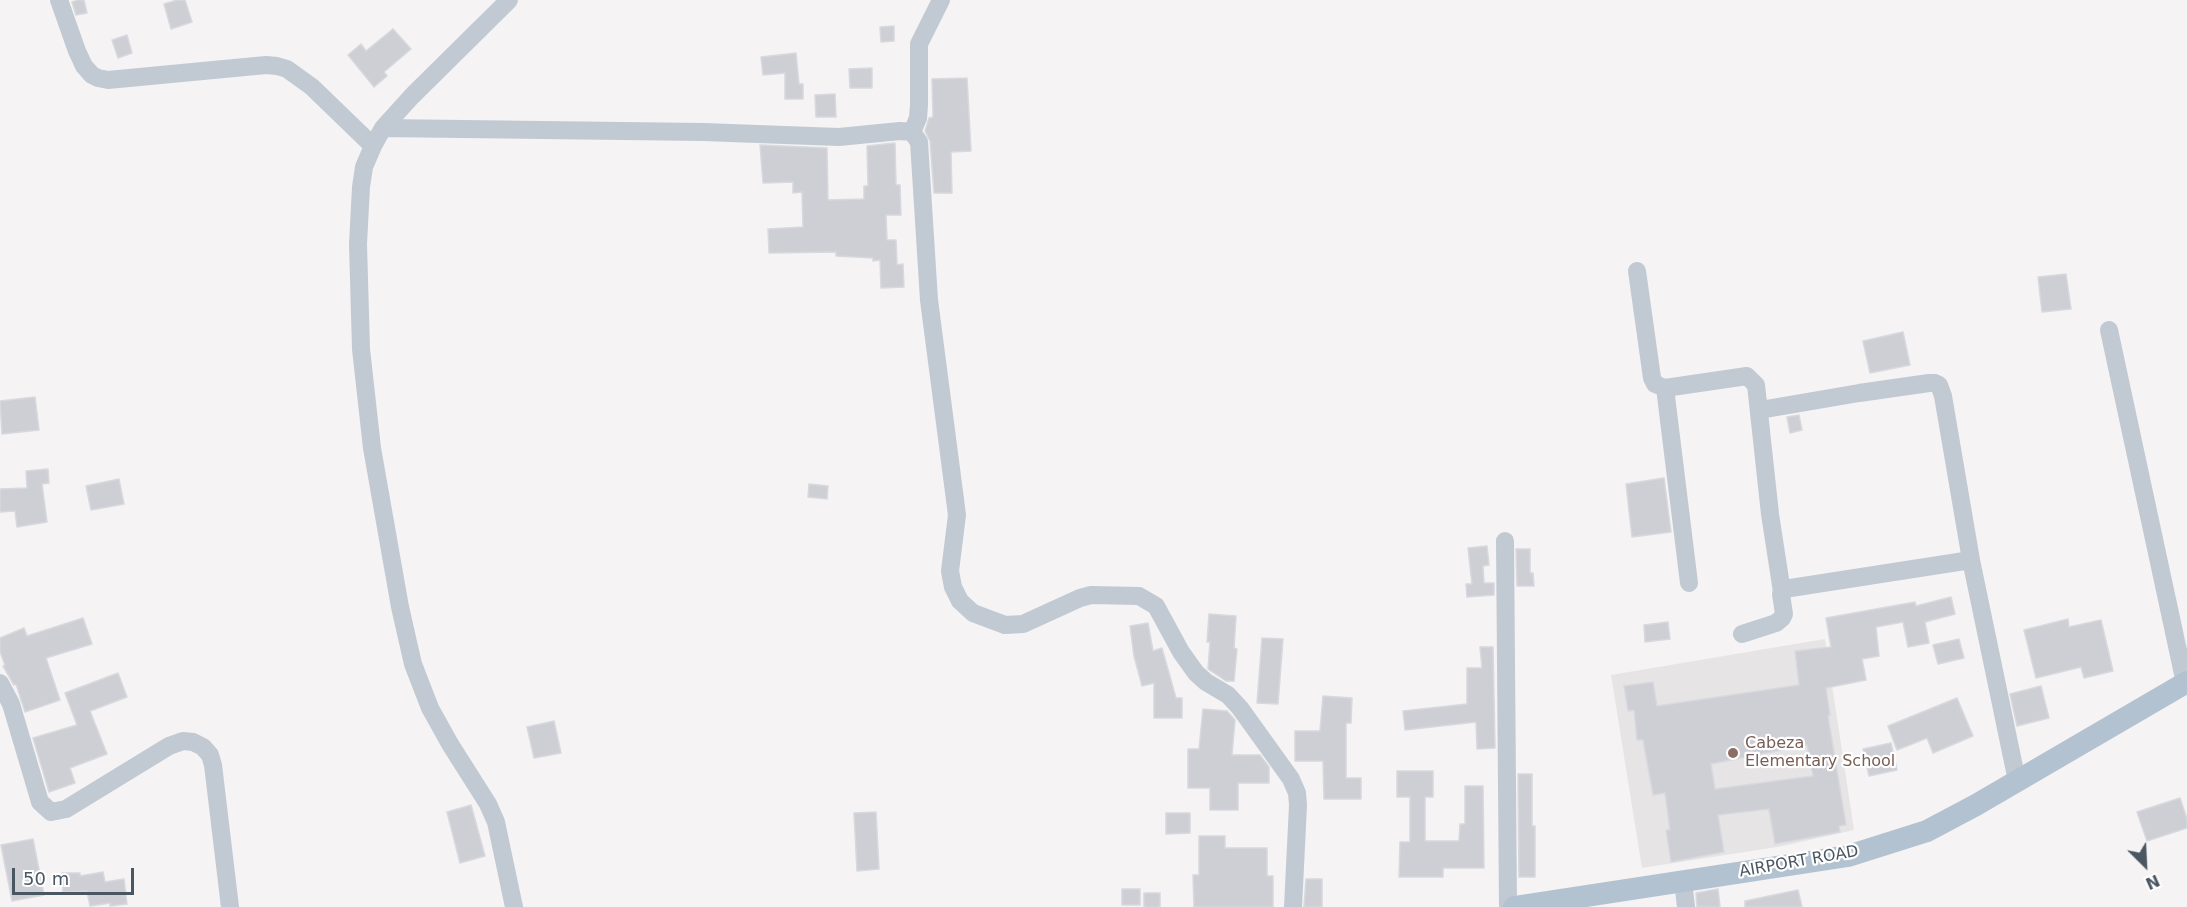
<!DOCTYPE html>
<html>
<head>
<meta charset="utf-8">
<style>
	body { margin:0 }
	#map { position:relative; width:2187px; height:907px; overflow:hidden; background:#f5f3f3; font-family:"DejaVu Sans",sans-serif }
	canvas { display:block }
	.north { position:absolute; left:2115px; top:835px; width:60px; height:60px; -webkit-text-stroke:4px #fff; paint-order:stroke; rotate:156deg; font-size:16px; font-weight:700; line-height:24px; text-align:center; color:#4a5661 }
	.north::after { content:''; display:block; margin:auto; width:21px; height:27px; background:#4a5661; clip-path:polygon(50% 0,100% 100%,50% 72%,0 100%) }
	.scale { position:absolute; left:12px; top:868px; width:122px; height:27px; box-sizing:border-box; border:3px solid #4a5661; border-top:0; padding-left:8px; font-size:18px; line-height:21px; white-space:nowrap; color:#4a5661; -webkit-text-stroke:4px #fff; paint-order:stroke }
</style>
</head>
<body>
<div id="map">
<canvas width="2187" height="907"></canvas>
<div class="north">N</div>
<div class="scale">50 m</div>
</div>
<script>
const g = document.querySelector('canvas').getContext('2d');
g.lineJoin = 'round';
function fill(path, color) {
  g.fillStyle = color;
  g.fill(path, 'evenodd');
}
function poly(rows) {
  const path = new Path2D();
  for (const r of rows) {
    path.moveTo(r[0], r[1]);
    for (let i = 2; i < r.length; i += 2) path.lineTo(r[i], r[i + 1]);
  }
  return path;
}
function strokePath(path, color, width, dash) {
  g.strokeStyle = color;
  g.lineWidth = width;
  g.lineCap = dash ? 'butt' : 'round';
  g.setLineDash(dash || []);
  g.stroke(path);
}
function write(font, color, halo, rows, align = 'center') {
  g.font = font + ' "DejaVu Sans",sans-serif';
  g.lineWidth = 4.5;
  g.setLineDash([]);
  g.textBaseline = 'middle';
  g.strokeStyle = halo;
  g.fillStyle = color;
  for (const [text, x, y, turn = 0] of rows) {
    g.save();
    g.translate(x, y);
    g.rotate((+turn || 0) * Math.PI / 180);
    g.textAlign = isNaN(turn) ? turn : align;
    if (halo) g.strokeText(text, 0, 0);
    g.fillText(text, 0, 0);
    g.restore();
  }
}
fill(poly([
	[1825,639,1854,830,1783,846,1642,868,1611,675]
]), '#e6e4e5');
const building = poly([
	[78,0,84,0,87,13,76,15,72,2,78,0],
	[177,0,185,0,192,22,171,29,164,4,177,0],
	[894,26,894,41,881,42,880,27,894,26],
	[393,29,411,49,384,72,387,76,374,87,348,55,361,44,366,51,393,29],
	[127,35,132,53,118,58,112,40,127,35],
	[796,53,799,84,803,84,803,99,785,99,785,73,763,75,761,57,796,53],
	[872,68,872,88,850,88,849,69,872,68],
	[967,78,971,151,951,152,952,193,934,193,930,141,925,131,929,118,933,117,932,79,967,78],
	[835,94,836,117,816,117,815,95,835,94],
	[895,143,896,185,900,185,901,215,886,215,887,240,896,240,897,265,903,264,904,287,881,288,880,260,873,261,873,258,836,256,836,252,769,253,768,229,803,227,802,192,793,193,793,182,763,183,760,145,827,148,828,200,864,199,864,186,868,186,867,146,895,143],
	[2066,274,2071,309,2042,312,2038,277,2066,274],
	[1903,332,1910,365,1870,373,1863,341,1903,332],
	[35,397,39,430,2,434,0,401,35,397],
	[1799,415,1802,430,1790,433,1787,417,1799,415],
	[48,469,49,483,42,484,47,522,17,527,15,511,0,512,0,489,27,488,26,471,48,469],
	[1664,478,1671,532,1632,537,1626,484,1664,478],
	[119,479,124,504,91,510,86,486,119,479],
	[809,484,828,486,827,499,808,497,809,484],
	[1487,546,1489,565,1483,566,1484,583,1494,583,1494,595,1467,597,1466,584,1472,584,1468,548,1487,546],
	[1516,549,1530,549,1530,573,1533,573,1534,586,1517,586,1516,549],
	[1951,597,1955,614,1925,622,1929,643,1908,647,1903,622,1876,627,1879,656,1862,659,1866,680,1826,688,1830,715,1828,716,1846,825,1839,826,1840,832,1775,844,1769,809,1718,815,1724,852,1671,862,1666,830,1670,830,1665,793,1653,795,1643,740,1637,740,1634,710,1628,711,1624,686,1653,682,1657,706,1799,685,1795,651,1831,647,1826,618,1915,602,1916,606,1951,597],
	[1807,745,1813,776,1715,789,1711,764,1807,745],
	[1209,614,1236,616,1234,648,1237,649,1234,681,1226,681,1208,669,1210,642,1207,642,1209,614],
	[83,618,92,644,46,658,60,700,25,712,16,684,14,685,3,666,5,665,0,652,0,638,24,628,27,636,83,618],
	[2068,619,2069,627,2101,620,2113,671,2084,678,2081,667,2036,678,2024,630,2068,619],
	[1668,622,1670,639,1645,642,1644,625,1668,622],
	[1148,623,1153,651,1162,648,1176,698,1182,698,1182,718,1154,718,1154,683,1142,686,1134,656,1130,626,1148,623],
	[1262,638,1283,639,1278,704,1257,703,1262,638],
	[1959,639,1964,658,1938,664,1933,645,1959,639],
	[1480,647,1493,647,1495,748,1477,749,1476,722,1405,730,1403,711,1467,704,1467,668,1482,668,1480,647],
	[118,673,127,697,90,711,107,754,70,768,75,783,49,792,33,738,77,725,65,693,118,673],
	[2041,686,2049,718,2017,726,2010,694,2041,686],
	[1323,696,1352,698,1351,723,1346,723,1346,778,1361,778,1361,799,1324,799,1323,761,1295,761,1295,731,1320,731,1323,696],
	[1957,698,1973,736,1933,753,1927,738,1897,750,1888,726,1957,698],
	[1203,709,1227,711,1235,720,1232,755,1260,755,1269,767,1269,783,1238,783,1238,810,1210,810,1210,788,1188,788,1188,749,1199,749,1203,709],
	[554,721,561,753,534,758,527,727,554,721],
	[1891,743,1897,770,1869,776,1863,749,1891,743],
	[1397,771,1433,771,1433,797,1425,797,1425,841,1459,841,1460,824,1465,824,1465,786,1483,786,1484,868,1443,868,1443,877,1399,877,1400,842,1410,842,1410,797,1397,797,1397,771],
	[1518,774,1532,774,1532,826,1535,826,1535,877,1519,877,1518,774],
	[2180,798,2187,819,2187,828,2147,841,2137,812,2180,798],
	[471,805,485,856,460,863,447,812,471,805],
	[876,812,879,869,857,871,854,813,876,812],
	[1166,813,1190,813,1190,833,1166,834,1166,813],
	[1199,836,1225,836,1225,848,1267,848,1267,876,1273,876,1273,907,1194,907,1193,875,1199,875,1199,836],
	[33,839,44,895,12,901,1,845,33,839],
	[103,872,105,882,124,879,127,904,110,906,110,903,90,906,87,891,63,892,62,873,80,873,80,876,103,872],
	[1306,879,1322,879,1322,907,1304,907,1306,879],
	[1122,889,1140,889,1140,905,1122,905,1122,889],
	[1718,889,1720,907,1697,907,1696,893,1718,889],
	[1798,890,1802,907,1745,907,1745,901,1798,890],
	[1144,893,1160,893,1160,907,1144,907,1144,893]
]);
fill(building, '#cdcfd5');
strokePath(building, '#d7d9de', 1.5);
strokePath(poly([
	[59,0,77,51,84,66,92,75,98,78,108,80,266,65,277,66,287,69,312,87,373,146],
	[509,0,412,96,383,128,373,146,364,167,361,187,358,244,361,349,372,448,400,607,413,664,430,708,450,744,488,804,496,822,514,907],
	[383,128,703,132,839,137,900,131,912,132,919,142,929,300,957,515,950,571,953,587,960,601,973,613,1005,625,1023,624,1080,598,1091,595,1139,596,1156,606,1181,652,1196,673,1206,682,1228,695,1240,708,1291,779,1297,793,1298,805,1293,907],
	[912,132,918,118,919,105,919,44,941,0],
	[1637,271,1652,378,1655,384,1665,388,1747,376,1756,385,1770,514,1782,592],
	[2109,330,2185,683],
	[1665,388,1689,583],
	[1760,410,1859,393,1929,383,1935,383,1939,385,1943,396,1971,560,2017,781],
	[1505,541,1508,907],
	[1742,634,1776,623,1782,618,1784,614,1781,594,1784,589,1971,560],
	[0,683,11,704,40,802,51,812,66,809,169,746,183,741,193,742,203,747,210,755,213,765,230,907],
	[1683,881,1686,907]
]), '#c1cad2', 18);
strokePath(poly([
	[1514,907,1848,856,1927,831,1976,805,2187,682]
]), '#b3c2d1', 22);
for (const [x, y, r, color] of [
	[1733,753,6,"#8d6e63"]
]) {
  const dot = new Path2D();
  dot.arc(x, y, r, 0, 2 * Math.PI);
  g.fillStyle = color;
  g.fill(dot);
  strokePath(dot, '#fff', 2);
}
write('16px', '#785e54', '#fff', [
	["Cabeza",1745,744],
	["Elementary School",1745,762]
], 'left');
write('16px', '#4a5661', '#fff', [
	["AIRPORT ROAD",1799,862,-10]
]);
</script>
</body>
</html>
